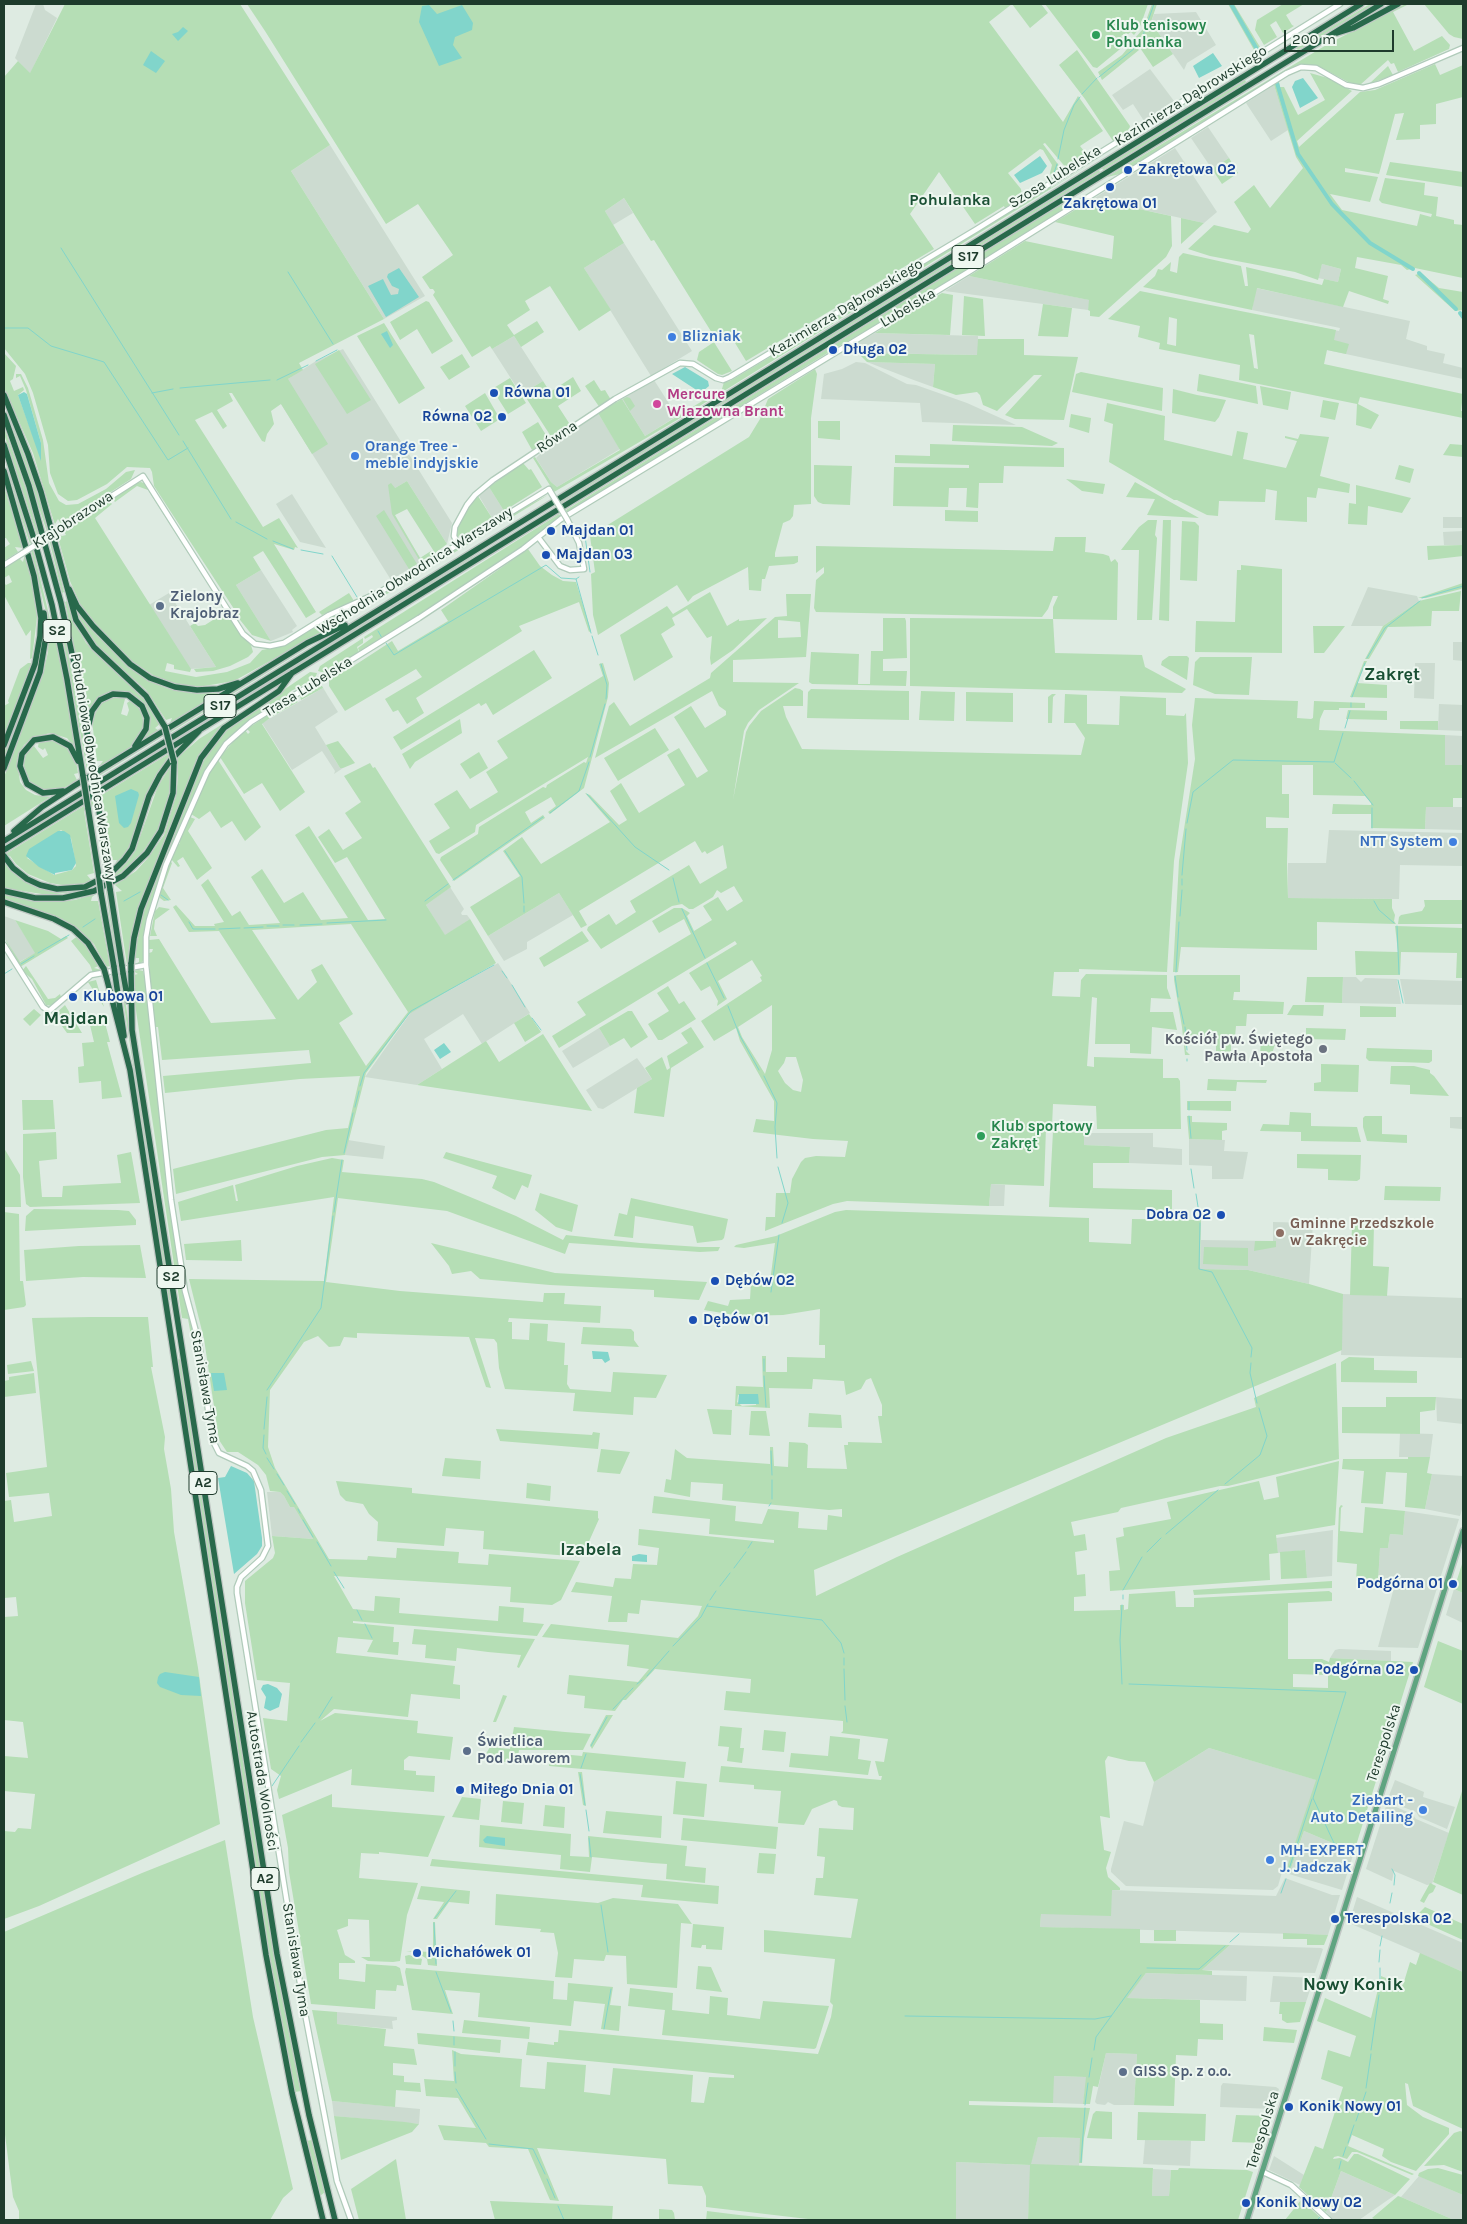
<!DOCTYPE html>
<html>
<head>
<meta charset="utf-8">
<style>
	body { margin:0 }
	#map { position:relative; width:1467px; height:2224px; overflow:hidden; background:#deebe2; font-family:Karla,sans-serif }
	canvas { display:block }
	.frame { position:absolute; inset:0; border:5px solid #1e3b2c; pointer-events:none }
	.scale { position:absolute; left:1284px; top:30px; width:110px; height:22px; box-sizing:border-box; border:2px solid #1e3b2c; border-top:0; padding-left:6px; font-size:15px; line-height:18px; white-space:nowrap; color:#1e3b2c; -webkit-text-stroke:4px #eef7f0; paint-order:stroke }
</style>
</head>
<body>
<div id="map">
<canvas width="1467" height="2224"></canvas>
<div class="frame"></div>
<div class="scale">200 m</div>
</div>
<script>
const g = document.querySelector('canvas').getContext('2d');
g.lineJoin = 'round';
function fill(path, color) {
  g.fillStyle = color;
  g.fill(path, 'evenodd');
}
function poly(rows) {
  const path = new Path2D();
  for (const r of rows) {
    path.moveTo(r[0], r[1]);
    for (let i = 2; i < r.length; i += 2) path.lineTo(r[i], r[i + 1]);
  }
  return path;
}
function strokePath(path, color, width, dash) {
  g.strokeStyle = color;
  g.lineWidth = width;
  g.lineCap = dash ? 'butt' : 'round';
  g.setLineDash(dash || []);
  g.stroke(path);
}
function write(font, color, halo, rows, align = 'center') {
  g.font = font + ' Karla,sans-serif';
  g.lineWidth = 4;
  g.setLineDash([]);
  g.textBaseline = 'middle';
  g.strokeStyle = halo;
  g.fillStyle = color;
  for (const [text, x, y, turn = 0] of rows) {
    g.save();
    g.translate(x, y);
    g.rotate((+turn || 0) * Math.PI / 180);
    g.textAlign = isNaN(turn) ? turn : align;
    if (halo) g.strokeText(text, 0, 0);
    g.fillText(text, 0, 0);
    g.restore();
  }
}
fill(poly([
	[36,4,43,4,45,10,57,18,30,74,15,58],
	[1196,12,1216,45,1187,63,1184,70,1151,22,1154,14],
	[1150,69,1174,101,1144,121,1133,104,1123,110,1112,95],
	[1274,85,1288,130,1271,141,1246,103],
	[1208,127,1229,158,1212,169,1191,138],
	[330,145,425,296,384,319,291,171],
	[1175,148,1217,212,1204,223,1093,199],
	[624,198,633,213,613,225,605,211],
	[624,243,692,351,651,376,584,268],
	[1322,264,1341,269,1338,282,1318,278],
	[969,276,1090,300,1088,310,945,291],
	[1256,288,1410,321,1406,339,1427,346,1427,350,1445,354,1443,363,1463,368,1463,379,1280,340,1284,320,1339,331,1340,328,1252,310],
	[875,333,978,336,978,355,864,353,859,345,859,342],
	[514,336,543,381,521,394,492,349],
	[343,349,452,523,447,544,407,481,395,488,407,508,395,515,395,518,422,561,391,580,281,404,288,379,316,361],
	[856,362,865,363,907,384,916,385,967,403,1016,425,922,422,920,403,821,399,824,374,842,369],
	[867,362,935,364,933,387,911,379],
	[654,380,677,416,645,436,622,399],
	[598,413,620,449,557,487,551,482,536,458,541,453,541,450],
	[489,487,504,511,492,518,479,496],
	[292,494,326,548,300,542,279,509,276,504],
	[1443,517,1463,517,1463,528,1443,528],
	[1463,531,1463,545,1444,545,1443,532],
	[261,570,297,626,292,630,293,632,271,641,236,585],
	[1368,587,1417,596,1419,601,1383,626,1351,626],
	[169,593,216,667,190,669,149,605],
	[1453,642,1463,642,1463,661,1453,660],
	[1415,663,1435,663,1434,699,1414,698],
	[323,688,338,712,315,727,340,768,343,768,334,774,335,771,322,751,292,770,262,723],
	[1439,704,1463,705,1463,731,1438,730],
	[1445,735,1463,736,1463,765,1444,765],
	[1426,807,1463,807,1463,830,1425,829],
	[1329,830,1463,833,1463,866,1400,865,1399,899,1288,898,1288,863,1326,863],
	[450,887,464,909,461,913,462,915,467,915,470,919,445,936,426,905],
	[559,893,573,915,527,942,527,949,504,961,488,936],
	[4,916,15,920,36,953,19,962,4,937],
	[498,963,530,1013,482,1044,463,1014,424,1039,442,1069,417,1085,365,1077,411,1012],
	[1343,977,1356,977,1361,982,1365,978,1397,979,1401,1004,1342,1003],
	[1400,979,1463,981,1463,1005,1405,1004],
	[599,1028,610,1046,573,1068,562,1051],
	[637,1058,652,1079,603,1109,598,1108,586,1090],
	[1450,1117,1463,1117,1463,1137,1462,1129,1450,1128],
	[1084,1133,1153,1133,1153,1147,1182,1149,1182,1165,1129,1163,1130,1147,1084,1145],
	[1189,1139,1225,1140,1224,1151,1248,1152,1243,1179,1212,1179,1212,1166,1189,1165],
	[348,1140,385,1146,383,1159,345,1155],
	[991,1184,1005,1185,1004,1206,989,1206],
	[1273,1222,1313,1223,1309,1284,1248,1270,1200,1269,1201,1240,1273,1241],
	[1343,1294,1463,1298,1463,1358,1341,1355],
	[1436,1397,1463,1399,1463,1424,1437,1421],
	[1400,1433,1433,1434,1430,1457,1399,1457],
	[1432,1474,1463,1476,1463,1506,1460,1516,1425,1509],
	[267,1492,280,1492,284,1496,290,1507,294,1507,313,1539,272,1536],
	[1405,1511,1459,1519,1418,1648,1378,1647,1395,1584,1378,1582,1380,1548,1388,1548,1390,1534,1403,1535],
	[1333,1530,1332,1576,1307,1578,1305,1550,1278,1553,1276,1538],
	[1454,1589,1463,1593,1463,1623,1446,1615],
	[1339,1649,1391,1651,1391,1661,1330,1658,1335,1650],
	[1209,1748,1317,1780,1285,1873,1282,1872,1278,1886,1273,1890,1126,1886,1111,1872,1111,1869,1124,1821,1143,1826,1154,1782],
	[1395,1780,1424,1792,1423,1797,1455,1807,1447,1829,1419,1817,1416,1812,1387,1801],
	[1387,1803,1412,1814,1416,1819,1449,1833,1432,1884,1427,1885,1394,1871,1392,1881,1366,1869],
	[1304,1831,1354,1852,1342,1890,1289,1874],
	[1285,1878,1332,1895,1340,1895,1328,1935,1040,1927,1041,1914,1112,1890,1276,1896],
	[1357,1897,1463,1943,1463,1972,1349,1923],
	[1230,1945,1321,1948,1323,1949,1315,1973,1202,1970],
	[1146,1973,1247,1976,1246,2001,1126,1998],
	[1273,1976,1314,1978,1306,2002,1270,2002],
	[337,2012,397,2017,397,2020,392,2021,393,2029,337,2024],
	[1106,2053,1137,2054,1134,2105,1114,2105,1108,2102,1105,2105,1097,2104,1095,2102],
	[1053,2076,1087,2077,1083,2104,1053,2103],
	[1223,2083,1276,2087,1279,2089,1273,2109,1220,2107,1221,2086],
	[332,2101,420,2109,419,2124,334,2116],
	[1038,2137,1081,2138,1079,2166,1031,2165,1028,2220,956,2220,956,2162,1030,2165],
	[1145,2140,1191,2141,1190,2166,1143,2164],
	[1274,2156,1304,2175,1300,2185,1269,2170],
	[1153,2169,1171,2170,1169,2196,1152,2196],
	[1341,2171,1395,2195,1359,2220,1333,2220,1326,2212],
	[1419,2176,1463,2195,1463,2220,1454,2220,1401,2197]
]), '#ccdbd0');
fill(poly([
	[65,4,240,4,330,145,291,171,384,319,299,363,303,370,288,379,328,444,312,454,281,404,271,411,274,424,267,434,265,442,262,441,232,393,229,393,233,401,217,410,227,426,223,429,212,412,195,420,263,527,279,518,298,548,295,547,294,550,274,544,316,612,306,618,263,551,253,557,261,570,236,585,271,641,252,635,237,616,236,612,154,486,152,472,150,468,127,467,107,484,77,500,68,501,58,494,50,473,48,445,33,393,25,374,4,348,4,77,18,61,30,73],
	[247,4,1012,4,989,22,1063,122,1078,96,1103,131,1080,146,1088,156,1067,169,1045,143,1043,144,1063,171,1047,181,1052,177,1050,173,1052,165,1043,150,1040,149,1008,173,1021,189,1022,197,1005,208,1004,206,975,224,939,172,910,214,934,249,746,361,729,333,717,341,654,240,651,241,624,198,605,211,624,243,584,268,611,310,579,331,550,286,525,301,530,310,507,325,514,335,537,321,544,332,521,347,514,336,492,349,490,346,472,357,433,295,435,292,433,289,430,289,422,277,453,255,418,204,386,224,265,31],
	[1012,4,1041,4,1048,13,1030,28],
	[1045,4,1148,4,1140,27,1134,35,1131,32,1128,34,1126,33,1121,36,1127,43,1125,45,1097,68,1093,67],
	[1152,4,1157,4,1151,22,1173,54,1153,67,1134,39,1143,29],
	[1225,4,1234,4,1260,47,1254,50,1228,4],
	[1283,4,1304,4,1286,15,1292,25,1294,26,1283,33,1276,21,1270,25,1277,37,1264,45,1255,30,1257,20],
	[1370,4,1374,4,1298,50,1296,48],
	[1405,4,1409,4,1393,12,1414,51,1442,36,1450,45,1449,49,1398,72,1394,63,1391,64,1388,60,1360,85,1350,83,1320,67,1304,65,1295,67,1135,166,1131,167,1128,164,1129,167,1120,174,1107,177,1328,44],
	[1424,4,1463,4,1463,39,1454,37,1449,34],
	[1132,43,1139,50,1102,80,1098,72,1122,55],
	[1077,50,1130,126,1129,130,1113,141,1085,99,1059,65],
	[1435,64,1440,75,1463,65,1463,97,1436,104,1436,124,1420,125,1420,139,1396,140,1404,113,1395,114,1379,174,1345,168,1345,172,1378,177,1370,202,1330,194,1342,210,1417,226,1420,214,1431,217,1432,214,1382,203,1379,200,1385,178,1425,183,1424,195,1438,197,1436,216,1454,220,1454,224,1463,225,1463,278,1415,268,1407,270,1401,265,1357,257,1355,268,1388,276,1383,299,1389,301,1388,304,1349,291,1343,307,1257,288,1252,310,1143,287,1155,276,1158,269,1162,270,1171,262,1170,271,1177,273,1179,257,1183,253,1241,266,1245,286,1248,286,1246,267,1322,285,1324,279,1338,282,1341,269,1322,264,1318,280,1295,272,1210,256,1188,249,1214,225,1248,233,1251,229,1234,202,1254,185,1270,208,1303,168,1296,157,1274,85,1279,82,1280,87,1284,87,1298,115,1325,100,1310,73,1328,78,1352,91,1297,141,1299,147,1360,92,1375,90],
	[1388,66,1393,75,1369,84],
	[1245,80,1246,82,1229,93,1103,170,1102,168],
	[1229,158,1238,173,1222,184,1212,169],
	[1094,162,677,420,554,492,533,458,535,457,551,482,557,487,620,450,598,413,622,399,645,436,722,389,724,382,730,381,885,288,1049,186,1051,188],
	[1390,162,1463,172,1463,187,1386,175],
	[1099,170,1100,172,561,503,560,501],
	[1104,178,1065,203,1067,209,914,303,834,349,567,513,566,510],
	[1093,199,1171,216,1172,246,1166,257,1099,317,1090,316,1090,311,1088,310,1089,300,969,276,1025,241,1112,259,1114,236,1055,222],
	[1181,218,1204,223,1181,244],
	[1421,273,1439,288,1463,292,1463,310,1455,311,1415,275],
	[1140,291,1336,330,1334,340,1349,344,1346,354,1327,350,1324,364,1463,394,1461,411,1463,411,1463,418,1360,397,1358,404,1379,415,1371,429,1356,425,1357,404,1239,380,1240,365,1159,349,1160,343,1138,337,1140,326,1108,319],
	[1169,317,1177,319,1176,346,1167,344],
	[1249,334,1254,335,1258,369,1254,368],
	[942,293,953,295,950,335,875,333],
	[964,296,983,299,985,336,962,335],
	[426,301,429,302,453,341,432,354,417,329,400,340,390,322],
	[1043,304,1072,308,1068,337,1038,336],
	[384,323,425,388,399,404,357,336],
	[978,339,1024,339,1024,355,1078,357,1064,420,1015,419,1005,415,1042,375,1034,375,997,411,983,405,980,395,977,392,956,395,933,387,935,364,867,362,858,353,977,355],
	[714,342,717,347,732,371,722,375,718,374,697,360,699,352],
	[339,350,371,400,347,414,315,364],
	[4,353,16,366,13,379,10,381,14,391,23,387,24,390,18,395,41,458,41,443,26,390,20,376,16,378,16,374,21,374,28,388,43,440,49,483,59,501,66,505,78,504,106,489,126,472,135,470,131,479,61,524,58,519,55,524,54,522,33,453,4,388],
	[462,354,470,367,449,380,440,367],
	[815,369,817,374,811,418,811,504,794,505,793,516,790,520,783,523,775,553,775,557,798,556,798,562,794,564,769,566,765,579,762,579,761,591,749,590,748,567,693,596,688,602,677,585,598,635,593,615,591,574,595,572,590,536,749,437,760,419,768,399],
	[1081,372,1163,388,1162,411,1072,392,1076,374],
	[1199,374,1256,386,1258,404,1197,391],
	[573,377,581,391,558,406,571,426,554,437,550,435,523,393,543,381,550,392],
	[510,378,526,403,508,414,492,389],
	[594,380,601,391,605,390,611,400,600,408,585,386],
	[1260,386,1291,392,1288,410,1263,405],
	[1173,389,1197,395,1226,400,1219,417,1215,422,1172,413],
	[485,393,500,419,481,431,465,406],
	[627,397,630,398,635,406,630,411,623,399],
	[1323,400,1339,403,1335,420,1320,417],
	[4,401,35,484,49,531,47,532],
	[1107,403,1165,416,1164,440,1232,456,1237,431,1248,433,1243,459,1286,468,1297,441,1285,438,1285,436,1298,439,1300,434,1329,437,1320,476,1350,484,1349,493,1318,488,1316,498,1307,497,1307,522,1275,520,1277,491,1266,489,1265,502,1219,501,1218,516,1207,515,1177,500,1174,500,1109,462,1113,424,1104,421],
	[1071,414,1091,418,1089,433,1069,427],
	[818,421,840,421,840,440,818,438],
	[538,422,549,440,532,450,522,432],
	[953,425,1022,427,1058,443,1052,446,952,441],
	[4,427,25,486,40,537,38,538,4,434],
	[930,444,1064,448,1064,467,1004,466,1003,483,979,483,978,508,966,507,967,488,949,488,948,507,893,506,894,467,969,468,969,465,895,463,895,455,930,456],
	[1450,444,1463,445,1463,457,1443,455],
	[4,456,31,542,30,544,19,510],
	[523,463,529,470,531,469,542,487,504,511,489,487],
	[814,465,852,466,850,505,823,504,818,502,814,496],
	[1399,465,1414,469,1410,483,1395,479],
	[1066,479,1105,484,1103,494,1082,491],
	[407,481,447,544,435,553,407,509,395,515,420,558,431,551,434,555,421,563,392,514,388,485,391,483,395,488],
	[141,482,146,484,190,553,188,553,148,490,137,486,115,502,112,498,136,483],
	[1135,482,1165,499,1199,518,1147,515,1155,499,1126,497],
	[1356,485,1391,493,1411,498,1402,513,1368,506,1367,525,1348,524,1349,503,1356,504],
	[4,486,23,548,15,547,18,552,4,561,4,548,10,544,6,538,4,538],
	[548,495,351,616,351,611,348,612,347,611,358,607,528,505],
	[478,496,492,518,467,534,457,537,457,527,469,505],
	[108,500,112,504,95,518,191,669,190,672,174,669,174,665,167,663,165,671,196,677,227,672,250,663,262,650,283,646,324,620,346,610,347,613,341,617,342,619,348,615,349,617,234,681,198,687,176,684,156,677,130,660,86,614,80,604,70,581,57,534,62,536,66,535,63,530],
	[384,510,417,564,409,569,376,516],
	[945,510,978,511,978,522,945,521],
	[559,514,561,516,514,553,360,653,358,648,373,637,372,635,365,639,364,637],
	[1148,520,1157,520,1155,535,1157,538,1152,620,1137,620,1139,550,1121,550,1139,527],
	[1163,520,1171,520,1169,621,1159,620],
	[1182,521,1195,522,1199,526,1197,581,1180,580],
	[1055,537,1086,537,1085,552,1103,554,1109,556,1111,562,1115,559,1118,563,1117,620,1053,619,1055,653,1142,655,1145,667,1186,689,1182,693,910,686,910,618,1053,619,1053,607,1058,596,1053,596,1048,609,1042,617,816,612,814,608,816,580,824,573,824,567,816,573,816,546,1053,551],
	[51,538,64,592,62,593,49,539],
	[1463,545,1463,556,1428,560,1427,546],
	[33,549,60,660,76,749,67,738,50,733,35,737,24,745,17,759,20,782,26,790,35,795,50,797,4,826,4,777,43,674,48,652,49,625,31,550],
	[528,549,540,566,552,575,563,581,576,582,591,631,589,632,579,602,519,626,522,631,416,698,424,713,407,724,398,710,393,712,385,699,422,677,416,669,345,711,329,686,329,678,349,669,392,641,398,651,448,621,441,610],
	[25,554,34,587,37,617,32,658,30,659,31,630,26,636,4,595,4,583,6,585,12,582,9,575,4,578,4,567,19,558,23,562],
	[472,555,473,557,359,628,358,626],
	[1241,565,1282,569,1282,653,1195,652,1196,621,1235,622,1237,570,1241,570],
	[1463,583,1463,587,1461,589,1426,598,1418,598],
	[1461,591,1459,611,1432,611,1431,626,1388,627,1369,659,1365,659,1383,626,1419,601],
	[710,592,727,626,739,619,739,621,767,618,733,650,711,665,710,658,712,636,707,638,687,609,672,618,675,625,661,634,673,657,634,681,620,635,667,606,673,614],
	[349,593,354,601,322,615,319,612],
	[786,594,811,594,806,657,733,660,733,682,799,683,759,710,748,723,744,731,733,800,746,732,749,726,761,711,795,688,800,689,803,691,803,706,783,706,786,717,802,749,1081,755,1085,738,1075,723,1064,723,1065,694,1087,695,1087,724,1119,725,1120,696,1166,698,1166,715,1184,716,1186,713,1188,763,1174,861,1167,972,1079,969,1079,972,1054,972,1052,996,1080,997,1081,980,1086,974,1167,975,1167,988,1171,999,1151,998,1150,1012,1173,1012,1177,1030,1152,1027,1151,1054,1130,1053,1130,1044,1095,1044,1097,998,1092,997,1087,1066,1094,1067,1094,1057,1163,1059,1163,1078,1178,1078,1180,1081,1181,1129,1097,1129,1096,1106,1053,1104,1052,1126,1054,1128,1046,1128,1044,1186,991,1184,989,1206,847,1201,833,1204,765,1231,766,1217,775,1217,776,1193,790,1193,792,1179,801,1162,805,1158,816,1156,845,1157,848,1141,813,1139,753,1132,756,1119,774,1121,774,1101,740,1041,736,1028,714,1041,701,1021,762,981,760,977,762,976,752,960,718,981,727,999,717,1006,718,1001,710,986,701,991,689,973,737,944,735,941,559,1048,552,1036,586,1015,577,1002,691,934,684,919,659,933,652,921,674,908,682,908,690,913,687,916,694,931,712,920,703,906,718,897,727,911,743,901,734,886,721,893,717,890,713,897,693,909,689,909,682,904,672,906,601,949,587,930,588,927,609,914,616,925,636,912,630,901,689,865,700,884,727,868,723,845,707,854,705,851,702,853,695,841,579,911,587,925,581,928,559,893,488,936,470,907,520,876,503,851,522,837,541,864,610,822,585,793,590,795,619,825,627,820,610,791,621,783,639,813,685,785,667,755,679,748,697,778,708,771,674,717,691,706,705,728,726,715,726,711,719,706,712,691,595,758,609,706,614,702,630,726,710,678,711,673,775,617,787,616],
	[778,620,800,622,801,637,778,638],
	[772,1005,772,1050,765,1074,742,1037,738,1027],
	[786,1057,796,1057,803,1080,801,1092,793,1090,785,1083,778,1071,784,1063],
	[67,601,74,622,86,643,147,700,161,723,155,728,158,730,163,729,141,743,148,729,145,707,136,697,123,691,110,693,98,699,88,717,65,602],
	[77,610,122,660,150,681,166,688,192,693,213,692,228,689,169,726,172,718,166,720,146,690,101,651,86,632,76,611],
	[224,613,227,613,242,636,251,645,253,652,248,657,230,666,213,671,196,672,194,669,216,667,190,626,195,623,198,626,205,625],
	[883,618,905,618,906,621,907,658,883,659,883,671,907,671,906,686,812,684,809,682,811,652,859,654,858,684,870,684,871,651,883,651],
	[1313,626,1345,626,1324,653,1314,653],
	[356,627,357,629,174,741,173,739],
	[62,633,64,633,78,702,88,769,87,770],
	[43,635,39,666,36,678,4,762,4,752,38,663],
	[328,635,171,732,170,730],
	[363,638,363,643,357,647,359,652,325,673,318,671,320,666],
	[534,650,552,678,493,715,486,703,481,706,479,703,401,750,393,737],
	[1169,656,1187,656,1189,658,1187,680,1161,665,1162,661],
	[1200,657,1252,657,1249,695,1215,694,1193,685,1195,662],
	[1364,661,1367,661,1357,683,1387,685,1387,698,1350,697],
	[28,663,32,663,4,736,4,706,9,703,8,701,20,669],
	[603,663,609,683,608,697,584,788,550,814,548,812,556,806,551,797,525,812,531,823,543,815,545,818,454,881,440,860,441,857,478,834,479,827,543,787,546,788,547,785,584,762,586,763,588,757,476,825,475,832,439,854,436,853,429,841,450,828,434,804,457,790,470,809,498,792,486,772,508,758,497,741,603,676,599,664],
	[310,672,317,673,315,679,291,691,285,699,244,725,225,742,210,763,166,859,147,922,144,960,140,964,134,965,139,962,139,958,135,958,134,955,142,914,200,764,225,730],
	[319,685,322,686,328,696,323,688,301,700,300,695],
	[811,689,909,691,909,720,807,718,808,692],
	[276,690,222,728,202,752,144,894,130,965,127,965,116,892,122,891,115,885,136,871,147,859,164,835,176,796,178,777,177,758,199,739],
	[921,691,955,692,954,721,919,720],
	[966,692,1013,693,1013,722,966,721],
	[1052,694,1056,694,1053,697,1052,723,1048,723,1048,697],
	[116,696,123,696,125,699,121,714,127,716,129,710,127,703,131,700,138,705,142,711,144,729,137,742,128,750,77,781,61,789,46,791,38,789,28,781,23,769,23,762,28,750,34,746,43,758,48,755,45,748,43,750,38,747,39,741,54,740,70,748,76,761,78,773,74,774,77,780,100,765,103,761,97,761,92,721,100,703,105,699],
	[1195,698,1298,701,1297,718,1311,719,1313,718,1314,701,1365,703,1365,708,1339,708,1339,710,1324,710,1320,719,1319,730,1445,735,1445,765,1463,765,1463,798,1453,798,1453,807,1426,807,1425,829,1371,828,1371,814,1332,814,1333,804,1371,805,1371,803,1365,796,1313,795,1313,765,1282,765,1282,794,1289,794,1289,818,1266,817,1266,828,1288,828,1287,862,1288,898,1392,899,1392,908,1395,915,1394,921,1396,924,1317,922,1317,950,1181,947,1178,972,1173,972,1179,861,1195,759,1192,725],
	[294,699,298,702,273,716,272,712],
	[1348,710,1387,711,1387,720,1346,719],
	[268,715,270,718,262,724,305,792,280,811,262,783,244,794,220,757,240,734,245,730,248,734,250,732,247,729],
	[460,719,462,733,415,762,410,769,402,754],
	[1400,721,1438,721,1438,730,1400,729],
	[655,728,669,750,618,781,604,758],
	[165,733,165,735,99,776,99,774],
	[338,741,355,763,343,768,340,768,326,745],
	[479,752,488,768,470,779,460,764],
	[170,753,171,757,164,765,148,792,132,842,121,859,114,866,117,860,111,860,103,801,84,811,94,873,87,875,92,881,84,885,68,886,50,883,28,874,16,864,10,856,4,859,4,855],
	[61,830,71,838,76,866,72,870,54,875,27,858],
	[218,760,261,827,245,841,232,821,221,828,210,811,199,819,191,814,210,771],
	[370,763,373,768,375,767,451,887,426,905,445,935,470,919,496,963,409,1014,366,1073,345,1155,322,1157,176,1194,173,1169,326,1130,348,1128,360,1076,300,1079,165,1093,163,1076,311,1063,309,1050,162,1060,158,1027,155,1027,150,978,149,953,152,952,153,949,149,949,149,940,159,939,211,1023,276,1019,219,931,189,932,173,907,176,905,195,926,215,926,214,924,224,922,201,885,208,879,232,916,240,911,249,925,280,923,251,877,262,869,284,903,303,892,321,920,348,918,295,835,309,826,368,920,385,919,347,857,335,863,318,837,329,829,343,850,362,838,345,813,361,802,344,776],
	[351,924,408,1012,366,1066,339,1023,353,1014,322,964,311,970,317,982,298,1000,252,930],
	[170,767,172,767,171,794,159,829,137,860,114,878,114,874,128,861,135,851,158,786],
	[82,795,82,798,4,846,4,843],
	[190,817,195,819,188,831,212,868,197,880,183,857,177,861,180,866,178,867,171,859,178,843,180,844,179,841],
	[4,861,17,875,45,890,68,892,83,891,48,895,4,888],
	[170,861,172,863,163,888,171,900,164,901,160,898,159,895],
	[108,890,119,966,117,967,106,891],
	[97,893,92,897,91,901,98,901,110,966,106,967,94,944,74,926,62,919,4,900,4,894,52,902,75,900],
	[1424,900,1463,900,1463,924,1398,924,1399,917,1401,915,1422,911,1425,906],
	[159,907,170,909,155,920,154,929,157,936,150,936,155,911],
	[15,920,48,931,61,939,66,936,68,938,20,967,4,937,20,962,35,953],
	[1395,926,1463,928,1463,978,1456,978,1457,953,1401,952,1400,975,1356,975,1355,951,1398,952],
	[582,931,589,941,544,967,539,958],
	[79,935,86,942,101,965,94,968,102,970,93,973,90,965,71,941],
	[26,966,48,999,55,998,60,994,61,997,52,1006,46,1005,32,979,22,971],
	[139,970,143,971,146,982,168,1192,186,1304,199,1351,194,1352,188,1319,182,1318,135,1004,134,975,138,974,133,971],
	[119,973,121,973,171,1300,169,1300],
	[1177,975,1240,975,1240,992,1234,992,1233,1000,1284,1002,1283,1014,1247,1014,1246,1026,1236,1026,1235,1037,1231,1037,1231,1056,1216,1055,1216,1037,1185,1036,1186,1051,1190,1055,1185,1055,1182,1027,1174,980,1174,976],
	[1307,977,1343,977,1342,1003,1305,1002],
	[96,980,104,1007,88,982],
	[668,986,679,1004,684,1001,696,1019,662,1040,658,1040,648,1024,669,1011,657,993],
	[65,1005,82,1033,67,1033,54,1015],
	[1293,1005,1324,1005,1323,1016,1287,1015],
	[1360,1006,1396,1007,1396,1017,1360,1017],
	[34,1009,41,1015,30,1026,23,1019],
	[628,1011,632,1011,648,1037,631,1048,624,1038,610,1046,599,1028],
	[529,1014,541,1032,525,1042,514,1023],
	[103,1015,110,1042,107,1042,122,1097,102,1099,101,1081,79,1083,78,1067,84,1066,82,1043,94,1042,90,1025],
	[691,1027,704,1047,671,1068,664,1117,634,1113,637,1088,652,1079,645,1068,662,1057,667,1070,670,1068,667,1056,688,1043,681,1033],
	[1306,1028,1346,1029,1345,1040,1306,1039],
	[543,1034,592,1111,417,1085,486,1041,499,1062],
	[1261,1037,1277,1038,1271,1057,1260,1057],
	[1367,1048,1432,1050,1432,1061,1429,1063,1369,1061,1366,1058],
	[1321,1064,1359,1065,1358,1092,1314,1091,1314,1083,1321,1082],
	[1391,1066,1414,1066,1430,1070,1430,1073,1434,1076,1449,1096,1410,1094,1410,1085,1390,1084],
	[1208,1079,1237,1080,1267,1080,1266,1083,1237,1082,1236,1091,1232,1091,1207,1090],
	[22,1100,53,1100,55,1129,23,1130],
	[1187,1101,1231,1101,1231,1111,1187,1110],
	[1290,1112,1311,1113,1311,1126,1357,1127,1361,1142,1301,1141,1301,1132,1260,1131,1263,1124,1289,1125],
	[1187,1116,1192,1116,1192,1122,1227,1123,1227,1130,1222,1131,1222,1140,1189,1139],
	[1365,1116,1382,1116,1382,1134,1407,1135,1407,1143,1367,1141,1363,1127,1363,1118],
	[1053,1131,1084,1133,1084,1145,1130,1147,1129,1163,1093,1163,1093,1188,1172,1190,1172,1211,1049,1207],
	[56,1132,57,1159,39,1161,42,1197,62,1197,63,1186,121,1183,117,1155,131,1152,140,1203,30,1207,26,1204,23,1177,23,1134],
	[4,1148,20,1175,21,1207,4,1207],
	[446,1152,532,1175,528,1188,522,1185,515,1200,492,1188,497,1176,443,1158],
	[1297,1154,1361,1155,1360,1179,1357,1181,1328,1180,1328,1169,1297,1168],
	[332,1158,344,1160,342,1172,422,1179,434,1182,516,1216,563,1240,566,1235,640,1243,700,1247,720,1247,718,1251,700,1252,569,1243,565,1254,447,1211,338,1198,326,1282,400,1291,543,1302,544,1293,565,1293,564,1304,601,1306,600,1323,509,1318,508,1322,512,1322,512,1339,529,1340,530,1323,548,1324,547,1341,565,1343,564,1365,568,1365,567,1384,570,1389,611,1392,613,1372,667,1375,656,1398,634,1397,633,1415,573,1411,575,1393,505,1389,499,1368,497,1343,494,1339,475,1338,491,1388,486,1387,469,1337,357,1333,357,1338,344,1337,340,1346,329,1347,318,1336,304,1342,270,1390,268,1447,275,1468,329,1559,367,1560,368,1556,396,1558,397,1548,459,1552,458,1563,488,1565,489,1554,580,1561,561,1600,552,1605,510,1602,511,1587,334,1576,353,1609,374,1611,375,1596,400,1598,399,1613,498,1621,499,1606,524,1608,523,1622,544,1624,537,1636,353,1621,353,1623,394,1627,393,1642,399,1642,398,1655,367,1652,373,1640,338,1637,336,1653,455,1666,453,1684,460,1685,460,1699,411,1694,408,1717,334,1709,320,1721,335,1713,418,1721,417,1733,453,1737,450,1760,409,1756,404,1760,404,1770,416,1771,416,1775,435,1776,434,1792,351,1785,352,1769,279,1799,277,1790,281,1776,271,1769,263,1718,287,1721,290,1683,257,1680,245,1603,245,1581,273,1558,275,1553,272,1536,313,1539,294,1507,290,1507,284,1496,280,1492,270,1491,266,1475,258,1465,238,1452,227,1452,219,1440,204,1339,189,1279,324,1281,334,1197,181,1221,178,1202,233,1185,236,1201,238,1201,235,1185,297,1166],
	[1385,1186,1441,1187,1440,1201,1384,1200],
	[540,1193,578,1205,572,1232,556,1227,535,1210],
	[631,1198,728,1219,724,1238,722,1240,697,1243,693,1226,635,1216,633,1238,614,1236,619,1213,627,1215],
	[34,1209,118,1210,129,1211,136,1220,136,1225,25,1231,26,1216],
	[846,1210,1089,1218,1089,1242,1131,1244,1132,1219,1201,1220,1200,1269,1248,1270,1309,1284,1343,1294,1342,1350,814,1570,816,1596,897,1557,1166,1438,1256,1407,1254,1398,1336,1363,1339,1459,1228,1486,1220,1486,1121,1508,1118,1512,1071,1522,1074,1536,1085,1534,1087,1550,1075,1552,1077,1575,1085,1574,1086,1596,1074,1597,1074,1611,1120,1610,1120,1605,1124,1605,1124,1610,1128,1609,1129,1594,1175,1591,1176,1607,1194,1607,1194,1598,1329,1591,1332,1593,1332,1601,1288,1603,1288,1659,1322,1659,1329,1662,1330,1658,1413,1662,1354,1852,1304,1831,1289,1874,1285,1873,1316,1780,1209,1748,1154,1782,1145,1762,1129,1761,1108,1756,1105,1761,1110,1818,1100,1816,1104,1850,1111,1852,1106,1868,1108,1877,1120,1888,1120,1890,1112,1890,1111,1916,1041,1914,1040,1927,1140,1929,1140,1943,1230,1945,1202,1970,1212,1971,1212,1975,1146,1973,1127,1998,1200,2000,1200,2023,1223,2024,1223,2040,1198,2039,1197,2056,1176,2055,1174,2106,1134,2105,1137,2054,1106,2053,1098,2087,1093,2086,1090,2104,1083,2104,1086,2077,1054,2076,1053,2103,969,2101,969,2105,1090,2108,1084,2138,1082,2163,1079,2163,1080,2138,1038,2137,1031,2164,1153,2168,1152,2196,1169,2196,1171,2170,1178,2170,1179,2168,1247,2170,1253,2172,1238,2220,1028,2220,1030,2165,956,2162,956,2220,808,2219,706,2207,706,2196,702,2186,668,2184,666,2159,537,2148,559,2201,550,2200,528,2149,489,2147,486,2143,444,2140,438,2125,476,2128,458,2098,426,2096,424,2079,454,2081,452,2050,461,2054,522,2059,520,2087,545,2089,547,2062,586,2065,584,2092,610,2095,613,2068,693,2075,691,2102,704,2103,709,2077,734,2078,734,2075,526,2055,528,2042,554,2045,554,2042,558,2042,559,2030,818,2054,831,2017,833,2005,830,2002,835,1959,764,1952,764,1930,851,1938,858,1899,814,1895,816,1878,823,1878,825,1857,817,1856,819,1828,853,1830,854,1808,842,1807,838,1805,837,1801,834,1800,812,1809,804,1825,778,1823,781,1791,754,1789,754,1785,719,1782,721,1766,881,1780,882,1776,879,1776,875,1761,884,1762,888,1739,841,1733,843,1731,843,1721,724,1710,726,1691,750,1693,751,1679,655,1669,626,1700,623,1700,615,1711,584,1708,585,1696,567,1694,569,1675,638,1682,649,1669,627,1666,629,1645,542,1637,551,1624,678,1638,698,1616,702,1606,641,1600,639,1614,628,1613,627,1622,608,1622,612,1596,571,1592,576,1582,613,1587,615,1578,631,1579,633,1564,657,1565,659,1548,638,1545,639,1529,774,1543,774,1540,709,1534,710,1519,652,1513,654,1496,736,1506,735,1521,762,1524,768,1509,799,1512,798,1528,827,1530,828,1515,842,1517,842,1509,829,1510,722,1500,723,1484,691,1482,690,1497,664,1492,666,1479,671,1480,675,1449,687,1458,770,1464,770,1447,773,1447,774,1466,788,1467,789,1442,805,1443,808,1445,807,1468,847,1469,844,1445,848,1445,848,1442,882,1443,878,1416,882,1416,882,1405,871,1378,866,1380,861,1389,846,1395,844,1381,813,1379,812,1389,769,1388,770,1408,735,1406,736,1386,763,1387,762,1356,766,1356,766,1372,787,1372,787,1357,825,1358,825,1345,819,1345,820,1309,783,1315,741,1316,704,1310,708,1301,728,1306,730,1300,750,1299,751,1283,770,1282,775,1243,744,1248,734,1247,736,1245,776,1236,835,1212],
	[742,1394,757,1394,756,1405,742,1406,737,1402,738,1395],
	[1293,1674,1328,1675,1328,1688,1293,1687],
	[4,1212,19,1214,20,1281,23,1281,26,1305,24,1307,4,1310],
	[1352,1224,1374,1225,1373,1266,1389,1267,1387,1296,1350,1295],
	[241,1240,242,1261,186,1260,184,1244],
	[1255,1241,1276,1241,1276,1247,1254,1251],
	[431,1243,555,1273,707,1282,699,1300,654,1297,654,1290,550,1285,480,1279,471,1271,452,1274,449,1266],
	[140,1245,146,1278,83,1277,26,1281,24,1250,79,1246],
	[1204,1247,1248,1248,1248,1266,1203,1264],
	[91,1317,148,1317,153,1367,151,1367,165,1437,164,1449,171,1489,174,1532,198,1668,220,1824,39,1906,4,1919,4,1831,15,1832,18,1828,31,1829,35,1794,4,1791,4,1756,28,1758,23,1722,4,1720,4,1617,18,1616,16,1597,4,1598,4,1501,11,1500,14,1522,52,1516,49,1493,9,1497,6,1473,47,1467,32,1318],
	[583,1327,631,1329,634,1332,634,1340,639,1347,581,1344],
	[1349,1357,1374,1358,1374,1370,1417,1371,1417,1383,1341,1382,1341,1362],
	[180,1359,276,1967,301,2091,295,2092,265,1937,214,1605,178,1360],
	[31,1361,34,1371,8,1374,7,1365],
	[34,1373,36,1393,4,1397,4,1381,9,1380,9,1377],
	[1386,1397,1436,1397,1435,1410,1420,1412,1420,1434,1342,1433,1342,1407,1386,1407],
	[707,1409,732,1410,731,1435,713,1434],
	[751,1411,766,1411,770,1436,749,1435],
	[809,1413,841,1415,842,1428,808,1427],
	[496,1429,592,1435,593,1432,600,1433,598,1449,500,1441],
	[601,1449,630,1452,620,1474,597,1472],
	[1408,1457,1430,1457,1427,1473,1432,1474,1425,1509,1405,1507,1407,1473,1386,1472,1383,1504,1361,1503,1364,1471,1342,1469,1343,1459,1408,1459],
	[445,1458,481,1461,480,1479,442,1476],
	[1339,1461,1335,1525,1276,1535,1278,1553,1269,1554,1270,1580,1110,1591,1109,1571,1120,1570,1116,1538,1124,1536,1123,1528,1171,1519,1167,1502,1259,1481,1264,1500,1279,1497,1276,1477],
	[336,1481,412,1488,412,1493,598,1511,598,1518,599,1519,582,1557,483,1549,484,1531,446,1528,444,1546,377,1541,378,1522,369,1514,363,1504,346,1501,340,1495],
	[527,1483,551,1486,550,1501,526,1498],
	[1341,1505,1343,1506,1341,1508,1340,1531,1363,1533,1365,1507,1405,1511,1403,1535,1390,1534,1388,1548,1380,1548,1378,1582,1356,1581,1357,1564,1337,1562,1339,1508],
	[1305,1550,1307,1578,1281,1579,1280,1552],
	[1463,1561,1463,1593,1454,1589],
	[1332,1581,1332,1588,1194,1595,1193,1590],
	[414,1629,507,1637,535,1639,519,1668,517,1667,521,1655,488,1652,457,1648,456,1661,425,1658,426,1645,412,1644],
	[1438,1641,1463,1651,1463,1704,1424,1687],
	[503,1695,507,1696,496,1722,493,1722],
	[606,1715,613,1715,592,1749,590,1745],
	[720,1726,742,1728,740,1748,744,1748,742,1763,727,1761,729,1747,718,1746],
	[514,1727,565,1732,591,1734,583,1750,519,1750,517,1763,486,1760,484,1757,490,1747,510,1749],
	[764,1730,786,1732,784,1752,762,1750],
	[830,1736,860,1739,858,1759,871,1761,868,1775,789,1767,791,1753,828,1756],
	[583,1752,686,1762,684,1778,549,1766,550,1753,582,1756],
	[578,1772,582,1772,586,1806,583,1805],
	[676,1781,707,1784,704,1817,673,1814],
	[1463,1788,1463,1895,1433,1882],
	[332,1794,332,1807,445,1816,428,1857,379,1852,379,1854,361,1853,359,1878,418,1883,407,1915,400,1961,393,1962,368,1961,361,1957,370,1957,369,1920,348,1919,348,1926,337,1930,345,1955,355,1961,355,1963,339,1963,339,1979,365,1982,366,1964,396,1966,400,1968,404,1986,397,1985,396,1991,376,1990,375,2009,311,2004,289,1872,288,1848,282,1815],
	[462,1797,481,1799,479,1820,452,1817],
	[503,1801,524,1803,522,1824,501,1822],
	[545,1805,565,1807,564,1828,543,1826],
	[606,1811,662,1816,661,1838,603,1833],
	[683,1818,778,1827,776,1849,681,1840],
	[480,1825,571,1834,570,1856,589,1857,588,1836,687,1846,685,1866,706,1868,705,1883,666,1879,667,1864,652,1863,592,1857,590,1872,560,1869,561,1855,479,1847],
	[225,1840,253,2017,293,2189,283,2198,270,2220,19,2220,19,2211,13,2197,4,2127,4,1932,142,1873],
	[759,1853,776,1854,774,1874,757,1873],
	[432,1859,719,1886,718,1904,641,1897,643,1885,430,1866],
	[1430,1883,1436,1886,1433,1892,1429,1894,1424,1903,1420,1901],
	[421,1886,470,1891,469,1904,449,1902,437,1919,433,1919,444,1902,417,1899],
	[496,1894,598,1903,613,1898,678,1904,692,1924,681,1923,677,1988,627,1984,626,1956,606,1955,604,1961,574,1959,572,1978,555,1977,558,1953,554,1933,540,1932,541,1929,495,1925],
	[1425,1907,1463,1924,1463,1940,1414,1918],
	[433,1922,435,1922,437,1966,428,1965,427,1959,418,1953,406,1951,433,1952],
	[693,1924,724,1927,722,1950,706,1949,706,1945,702,1945,701,1948,691,1947],
	[1154,1930,1176,1930,1176,1941,1154,1941],
	[1283,1933,1307,1934,1328,1935,1324,1945,1307,1945,1307,1939,1283,1939],
	[1420,1953,1463,1972,1463,2129,1413,2106,1408,2084,1405,2083,1407,2105,1423,2117,1449,2128,1449,2134,1416,2171,1391,2162,1382,2156,1384,2149,1352,2135,1348,2146,1414,2174,1412,2175,1357,2152,1352,2152,1347,2159,1338,2156,1334,2157,1333,2159,1340,2158,1348,2162,1354,2154,1358,2154,1410,2179,1395,2195,1341,2171,1326,2212,1299,2187,1315,2146,1323,2149,1343,2087,1321,2079,1328,2050,1350,2057,1356,2036,1317,2021,1325,1998,1371,2018,1378,1989,1380,1990,1381,1976,1403,1985,1410,1962,1416,1965],
	[409,1955,422,1959,421,1965,406,1964,405,1956],
	[698,1966,711,1967,722,1992,696,1989],
	[406,1968,554,1981,553,1999,567,2000,568,1983,613,1987,610,2005,621,2006,619,2031,601,2029,605,2004,574,2001,571,2026,478,2017,480,1993,445,1990,453,2014,412,2010,405,1972],
	[630,1988,673,1993,672,2010,709,2014,710,1996,728,1998,727,2015,760,2019,763,2001,829,2006,816,2048,814,2049,662,2035,665,2010,628,2006],
	[1280,2002,1306,2002,1300,2022,1287,2023,1282,2020,1282,2014,1279,2014],
	[312,2010,337,2012,337,2024,386,2029,384,2046,414,2049,417,2065,393,2063,393,2075,404,2076,404,2082,420,2083,421,2092,396,2090,395,2107,332,2101],
	[464,2020,530,2027,529,2039,462,2033],
	[1264,2027,1297,2030,1294,2043,1263,2041],
	[417,2033,501,2040,500,2053,418,2044],
	[1096,2111,1112,2112,1112,2139,1087,2138,1093,2114],
	[1138,2112,1206,2114,1205,2141,1137,2140],
	[1236,2115,1271,2116,1263,2143,1232,2142],
	[334,2116,405,2122,419,2124,412,2132,341,2160],
	[1460,2131,1463,2132,1463,2172,1444,2165,1424,2166,1454,2133],
	[312,2140,325,2192,320,2196,306,2141],
	[396,2159,406,2220,359,2220,351,2189],
	[1438,2168,1463,2175,1463,2195,1418,2176,1419,2173,1428,2169],
	[1398,2196,1401,2197,1454,2220,1376,2220,1372,2218],
	[1301,2200,1322,2219,1322,2220,1285,2220],
	[490,2201,613,2206,612,2220,495,2220],
	[659,2209,672,2210,674,2213,675,2220,659,2220],
	[707,2211,739,2215,789,2220,706,2220]
]), '#b5deb5');
fill(poly([
	[429,5,437,14,462,5,473,23,472,30,455,37,453,45,462,58,439,66,419,22,422,6],
	[183,27,188,31,178,41,172,34,178,32],
	[151,51,165,61,156,73,143,65],
	[1213,53,1222,66,1199,78,1193,66],
	[1303,78,1318,98,1300,108,1292,87,1295,81],
	[1040,156,1047,166,1042,173,1020,183,1014,175],
	[399,268,419,297,386,317,368,286,383,279,391,295,398,294,399,289,392,286,387,277,388,274],
	[387,331,393,345,390,348,381,334],
	[685,367,708,381,709,386,703,391,698,391,672,374],
	[24,392,27,394,41,443,41,461,18,395],
	[131,789,138,792,139,795,131,823,128,827,124,828,119,823,115,796],
	[58,831,64,831,70,835,76,863,72,870,55,873,55,875,39,867,26,856,29,849],
	[444,1043,451,1052,440,1059,434,1050],
	[592,1351,608,1352,610,1360,605,1363,602,1359,593,1359],
	[211,1373,224,1373,227,1390,214,1391],
	[739,1394,758,1394,759,1404,738,1404],
	[231,1466,247,1473,254,1481,262,1538,262,1546,257,1554,234,1574,218,1478,225,1477],
	[639,1554,647,1555,647,1562,632,1561,632,1556],
	[165,1672,199,1677,201,1696,181,1695,160,1687,157,1683,158,1677,160,1674],
	[268,1684,277,1688,282,1694,279,1707,270,1711,264,1708,266,1697,261,1689,263,1685],
	[487,1836,505,1838,505,1846,485,1843,483,1840]
]), '#81d5cb');
strokePath(poly([
	[1099,77,1140,44,1154,4],
	[1082,94,1097,78],
	[1058,159,1064,130,1074,105,1080,97],
	[1054,173,1057,164],
	[61,248,179,435],
	[288,272,333,344],
	[4,328,28,328,51,346,104,362,168,460,188,448],
	[316,361,337,350],
	[277,380,308,365],
	[180,388,270,380],
	[152,393,173,389],
	[183,441,231,519],
	[236,522,267,539],
	[590,533,593,530],
	[585,536,590,572],
	[273,541,293,549],
	[301,550,323,554],
	[332,556,357,597],
	[579,577,576,579,591,633],
	[1422,598,1463,586],
	[378,631,382,638],
	[592,636,598,655],
	[386,643,394,655,546,565,561,578,576,579],
	[1367,658,1385,628,1420,601],
	[601,664,607,685,606,699],
	[1352,697,1365,663],
	[1351,707,1351,703],
	[1345,728,1350,711],
	[590,757,605,704],
	[1335,763,1351,778],
	[1354,781,1373,805],
	[587,794,635,847,669,870],
	[550,813,579,791,589,762],
	[1187,823,1193,792,1233,760,1334,762,1343,733],
	[1372,828,1372,808],
	[505,851,522,877,524,903],
	[1182,875,1186,829],
	[673,878,679,902],
	[453,880,543,817],
	[1182,885,1182,879],
	[161,895,168,900],
	[124,901,140,892],
	[425,901,448,884],
	[1374,901,1379,910,1394,923],
	[524,906,524,912],
	[682,909,705,958],
	[1180,916,1182,890],
	[189,922,193,929,215,929],
	[327,923,386,920],
	[283,925,294,925],
	[300,925,322,924],
	[267,926,279,926],
	[1397,926,1399,974],
	[83,927,95,919],
	[244,928,263,927],
	[219,929,240,928],
	[38,953,69,935],
	[707,963,724,998],
	[21,964,34,956],
	[502,971,507,978],
	[1176,972,1179,922],
	[4,974,12,969],
	[1175,976,1178,997],
	[1398,980,1403,1003],
	[512,985,525,1007],
	[1179,1002,1184,1024],
	[728,1006,740,1036,759,1070],
	[532,1018,541,1030],
	[1185,1027,1187,1050],
	[1187,1059,1187,1061],
	[764,1076,777,1103,775,1127,777,1158],
	[360,1086,364,1073,411,1011,494,965],
	[1189,1102,1189,1110],
	[355,1107,359,1091],
	[1189,1116,1191,1138],
	[344,1153,353,1113],
	[778,1167,788,1203,782,1223],
	[1191,1169,1194,1188],
	[1196,1194,1199,1213],
	[334,1212,342,1160],
	[1200,1223,1199,1269,1212,1272,1252,1348,1251,1357],
	[771,1292,779,1235],
	[1251,1363,1250,1373,1257,1403],
	[764,1371,764,1359],
	[764,1376,766,1407],
	[267,1390,321,1308,333,1216],
	[264,1429,267,1397],
	[264,1435,263,1448,266,1454],
	[771,1451,772,1475],
	[267,1458,274,1469],
	[277,1474,284,1485],
	[1225,1484,1260,1455,1267,1436,1259,1408],
	[287,1491,295,1504],
	[772,1499,772,1480],
	[769,1506,771,1503],
	[298,1509,300,1513],
	[303,1520,313,1537],
	[1166,1534,1218,1490],
	[317,1542,331,1566],
	[748,1548,752,1542],
	[1147,1552,1161,1538],
	[734,1568,746,1552],
	[334,1572,344,1588],
	[720,1586,730,1573],
	[1123,1590,1142,1557],
	[1123,1599,1123,1595],
	[710,1600,716,1591],
	[707,1606,822,1620,841,1643,844,1653],
	[357,1610,362,1620],
	[365,1624,372,1638],
	[673,1646,701,1617,708,1604],
	[844,1658,844,1665],
	[844,1669,845,1700],
	[647,1676,669,1651],
	[637,1684,642,1680],
	[1122,1684,1120,1640,1122,1605],
	[1129,1684,1346,1692,1313,1798,1334,1843,1340,1846],
	[845,1706,847,1722],
	[613,1709,633,1688],
	[319,1718,332,1697],
	[301,1742,315,1723],
	[591,1746,607,1717],
	[581,1768,586,1754],
	[580,1774,585,1805],
	[272,1786,299,1746],
	[586,1810,589,1831],
	[589,1838,591,1857],
	[1392,1869,1395,1875,1394,1885],
	[1288,1872,1312,1799],
	[1281,1893,1286,1879],
	[1390,1903,1392,1893],
	[601,1905,608,1952],
	[435,1918,456,1891],
	[434,1923,436,1964],
	[1230,1942,1239,1934],
	[1380,1946,1382,1936],
	[1379,1962,1380,1950],
	[1147,1968,1199,1969,1225,1946],
	[436,1972,451,2012],
	[1380,1979,1380,1968],
	[1379,1992,1380,1983],
	[905,2016,1095,2019,1111,2016],
	[453,2021,454,2031],
	[604,2029,611,1989],
	[454,2037,454,2045],
	[1094,2050,1096,2037,1141,1975],
	[1371,2050,1379,1995],
	[455,2052,455,2066],
	[455,2072,456,2083],
	[1089,2077,1092,2058],
	[1366,2088,1371,2054],
	[456,2089,486,2139],
	[1085,2105,1088,2083],
	[1356,2121,1366,2092],
	[1348,2143,1354,2125],
	[489,2144,533,2149,545,2174],
	[1343,2156,1346,2147],
	[1081,2162,1085,2108],
	[1339,2169,1341,2161],
	[547,2179,555,2198],
	[558,2206,564,2220],
	[1317,2220,1320,2217]
]), '#81d5cb', 1);
strokePath(poly([
	[1231,4,1258,51],
	[1277,83,1298,154,1332,204,1370,243,1413,269],
	[1419,273,1456,309],
	[1460,313,1463,317]
]), '#81d5cb', 4);
const secondary = poly([
	[57,531,143,476,243,634,255,644,270,646,284,643,329,615,380,592,549,489,550,491],
	[538,537,560,566,570,570,584,569,579,543,567,519],
	[458,545,454,536,455,527,467,505,475,495,493,480,615,399,680,363,693,364,716,378,723,380,730,377,977,229,1340,4],
	[4,565,23,553],
	[4,945,43,1007,49,1011,91,975,146,965],
	[1263,2172,1291,2185,1329,2220],
	[351,2220,337,2181,304,2008,237,1593,237,1587,241,1577,262,1558,268,1546,261,1490,253,1471,247,1466,219,1453,212,1439,199,1343,185,1291,171,1200,146,965,146,937,149,920,166,865,207,772,226,744,251,722,419,618,523,549,561,519,970,271,1287,73,1301,67,1316,68,1346,85,1363,88,1379,84,1463,48]
]);
const primary = poly([
	[1247,2220,1463,1531]
]);
const highway = poly([
	[1337,33,1353,28,1398,4],
	[4,395,28,454,41,492,76,620,94,647,146,696,165,727],
	[4,415,29,486,61,603,81,695,93,770],
	[4,445,34,539,52,605,67,679,83,776],
	[4,471,34,576,41,618,40,636,35,664,4,745],
	[69,589,77,606,93,626,130,664,150,678,175,687,197,690,218,689,238,683],
	[88,728,92,711,100,700,113,694,128,695,142,706,147,718,146,729,135,746],
	[4,768,40,672,46,636,44,613],
	[63,791,43,793,27,784,20,766,22,754,34,740,53,737,70,746,78,761],
	[98,803,107,871],
	[88,808,99,877],
	[14,831,42,807,74,786,307,643,345,625],
	[4,841,1361,4],
	[4,850,1381,4],
	[4,856,13,868,27,879,40,885,57,889,85,887,110,874,124,860,132,849,149,796,160,775,170,761,199,731],
	[110,889,122,966],
	[4,891,35,898,63,898,94,891,123,876,147,853,161,831,173,793,174,762],
	[101,893,114,967],
	[4,902,54,919,73,929,88,943,104,969],
	[131,964,134,938,141,909,201,758,224,728,279,691,292,673],
	[131,971,132,1030,277,1954,309,2115,335,2220],
	[123,973,128,1001],
	[115,974,124,1036],
	[106,976,130,1070,266,1955,292,2093,323,2220]
]);
strokePath(secondary, '#b0cbba', 7);
strokePath(primary, '#c0c8c4', 8);
strokePath(highway, '#c0c8c4', 8);
strokePath(secondary, '#fff', 4.5);
strokePath(primary, '#5fa480', 5);
strokePath(highway, '#28694b', 5.5);
const secondaryBridge = poly([
	[550,491,567,519],
	[23,553,57,531]
]);
const highwayBridge = poly([
	[165,727,174,762],
	[93,770,98,803],
	[83,776,88,808],
	[107,871,110,889],
	[99,877,101,893],
	[122,966,123,973],
	[114,967,115,974],
	[104,969,106,976],
	[131,971,131,964]
]);
strokePath(secondaryBridge, '#b0cbba', 7, []);
strokePath(highwayBridge, '#c0c8c4', 8, []);
strokePath(secondaryBridge, '#fff', 4.5);
strokePath(highwayBridge, '#28694b', 5.5);
for (const [x, y, r, color] of [
	[1096,35,5,"#2e9e5b"],
	[1128,170,5,"#1a4fb4"],
	[1110,187,5,"#1a4fb4"],
	[672,337,5,"#3f7fe0"],
	[833,350,5,"#1a4fb4"],
	[494,393,5,"#1a4fb4"],
	[657,404,5,"#d1479c"],
	[502,417,5,"#1a4fb4"],
	[355,456,5,"#3f7fe0"],
	[551,531,5,"#1a4fb4"],
	[546,555,5,"#1a4fb4"],
	[160,606,5,"#5c6f8a"],
	[1453,842,5,"#3f7fe0"],
	[73,997,5,"#1a4fb4"],
	[1323,1049,5,"#6b7280"],
	[981,1136,5,"#2e9e5b"],
	[1221,1215,5,"#1a4fb4"],
	[1280,1233,5,"#8d6e63"],
	[715,1281,5,"#1a4fb4"],
	[693,1320,5,"#1a4fb4"],
	[1453,1584,5,"#1a4fb4"],
	[1414,1670,5,"#1a4fb4"],
	[467,1751,5,"#5c6f8a"],
	[460,1790,5,"#1a4fb4"],
	[1423,1810,5,"#3f7fe0"],
	[1270,1860,5,"#3f7fe0"],
	[1335,1919,5,"#1a4fb4"],
	[417,1953,5,"#1a4fb4"],
	[1123,2072,5,"#5c6f8a"],
	[1289,2107,5,"#1a4fb4"],
	[1246,2203,5,"#1a4fb4"]
]) {
  const dot = new Path2D();
  dot.arc(x, y, r, 0, 2 * Math.PI);
  g.fillStyle = color;
  g.fill(dot);
  strokePath(dot, '#eef7f0', 2);
}
for (const [x, y, w] of [
	[968,257,32],
	[57,631,28],
	[220,706,32],
	[171,1277,28],
	[203,1483,28],
	[265,1879,28]
]) {
  const box = new Path2D();
  box.roundRect(x - w / 2, y - 11.5, w, 23, 4);
  g.fillStyle = '#eef7f0';
  g.fill(box);
  strokePath(box, '#1e3b2c', 1);
}
write('bold 14px', '#1e3b2c', null, [
	["S17",968,257],
	["S2",57,631],
	["S17",220,706],
	["S2",171,1277],
	["A2",203,1483],
	["A2",265,1879]
]);
write('bold 15px', '#27864d', '#eef7f0', [
	["Klub tenisowy",1106,26],
	["Pohulanka",1106,43],
	["Klub sportowy",991,1127],
	["Zakręt",991,1144]
], 'left');
write('15px', '#1e3b2c', '#eef7f0', [
	["Kazimierza Dąbrowskiego",1191,96,-32],
	["Szosa Lubelska",1055,177,-32],
	["Kazimierza Dąbrowskiego",846,308,-31],
	["Lubelska",908,308,-31],
	["Równa",557,437,-34],
	["Krajobrazowa",73,520,-33],
	["Wschodnia Obwodnica Warszawy",415,571,-32],
	["Trasa Lubelska",308,687,-32],
	["Południowa Obwodnica Warszawy",93,767,81],
	["Stanisława Tyma",205,1387,80],
	["Terespolska",1384,1743,-72],
	["Autostrada Wolności",262,1781,81],
	["Stanisława Tyma",296,1960,81],
	["Terespolska",1263,2130,-73]
]);
write('bold 15px', '#164399', '#eef7f0', [
	["Zakrętowa 02",1138,170],
	["Zakrętowa 01",1110,204,"center"],
	["Długa 02",843,350],
	["Równa 01",504,393],
	["Równa 02",492,417,"right"],
	["Majdan 01",561,531],
	["Majdan 03",556,555],
	["Klubowa 01",83,997],
	["Dobra 02",1211,1215,"right"],
	["Dębów 02",725,1281],
	["Dębów 01",703,1320],
	["Podgórna 01",1443,1584,"right"],
	["Podgórna 02",1404,1670,"right"],
	["Miłego Dnia 01",470,1790],
	["Terespolska 02",1345,1919],
	["Michałówek 01",427,1953],
	["Konik Nowy 01",1299,2107],
	["Konik Nowy 02",1256,2203]
], 'left');
write('bold 15px', '#366cbe', '#eef7f0', [
	["Blizniak",682,337],
	["Orange Tree -",365,447],
	["meble indyjskie",365,464],
	["NTT System",1443,842,"right"],
	["Ziebart -",1413,1801,"right"],
	["Auto Detailing",1413,1818,"right"],
	["MH-EXPERT",1280,1851],
	["J. Jadczak",1280,1868]
], 'left');
write('bold 15px', '#b23c85', '#eef7f0', [
	["Mercure",667,395],
	["Wiazowna Brant",667,412]
], 'left');
write('bold 15px', '#4e5e75', '#eef7f0', [
	["Zielony",170,597],
	["Krajobraz",170,614],
	["Świetlica",477,1742],
	["Pod Jaworem",477,1759],
	["GISS Sp. z o.o.",1133,2072]
], 'left');
write('bold 15px', '#5b616d', '#eef7f0', [
	["Kościół pw. Świętego",1313,1040],
	["Pawła Apostoła",1313,1057]
], 'right');
write('bold 15px', '#785e54', '#eef7f0', [
	["Gminne Przedszkole",1290,1224],
	["w Zakręcie",1290,1241]
], 'left');
write('bold 16px', '#194f33', '#eef7f0', [
	["Pohulanka",950,200]
]);
write('bold 18px', '#194f33', '#eef7f0', [
	["Zakręt",1392,675],
	["Majdan",76,1019],
	["Izabela",591,1550],
	["Nowy Konik",1353,1985]
]);
</script>
</body>
</html>
